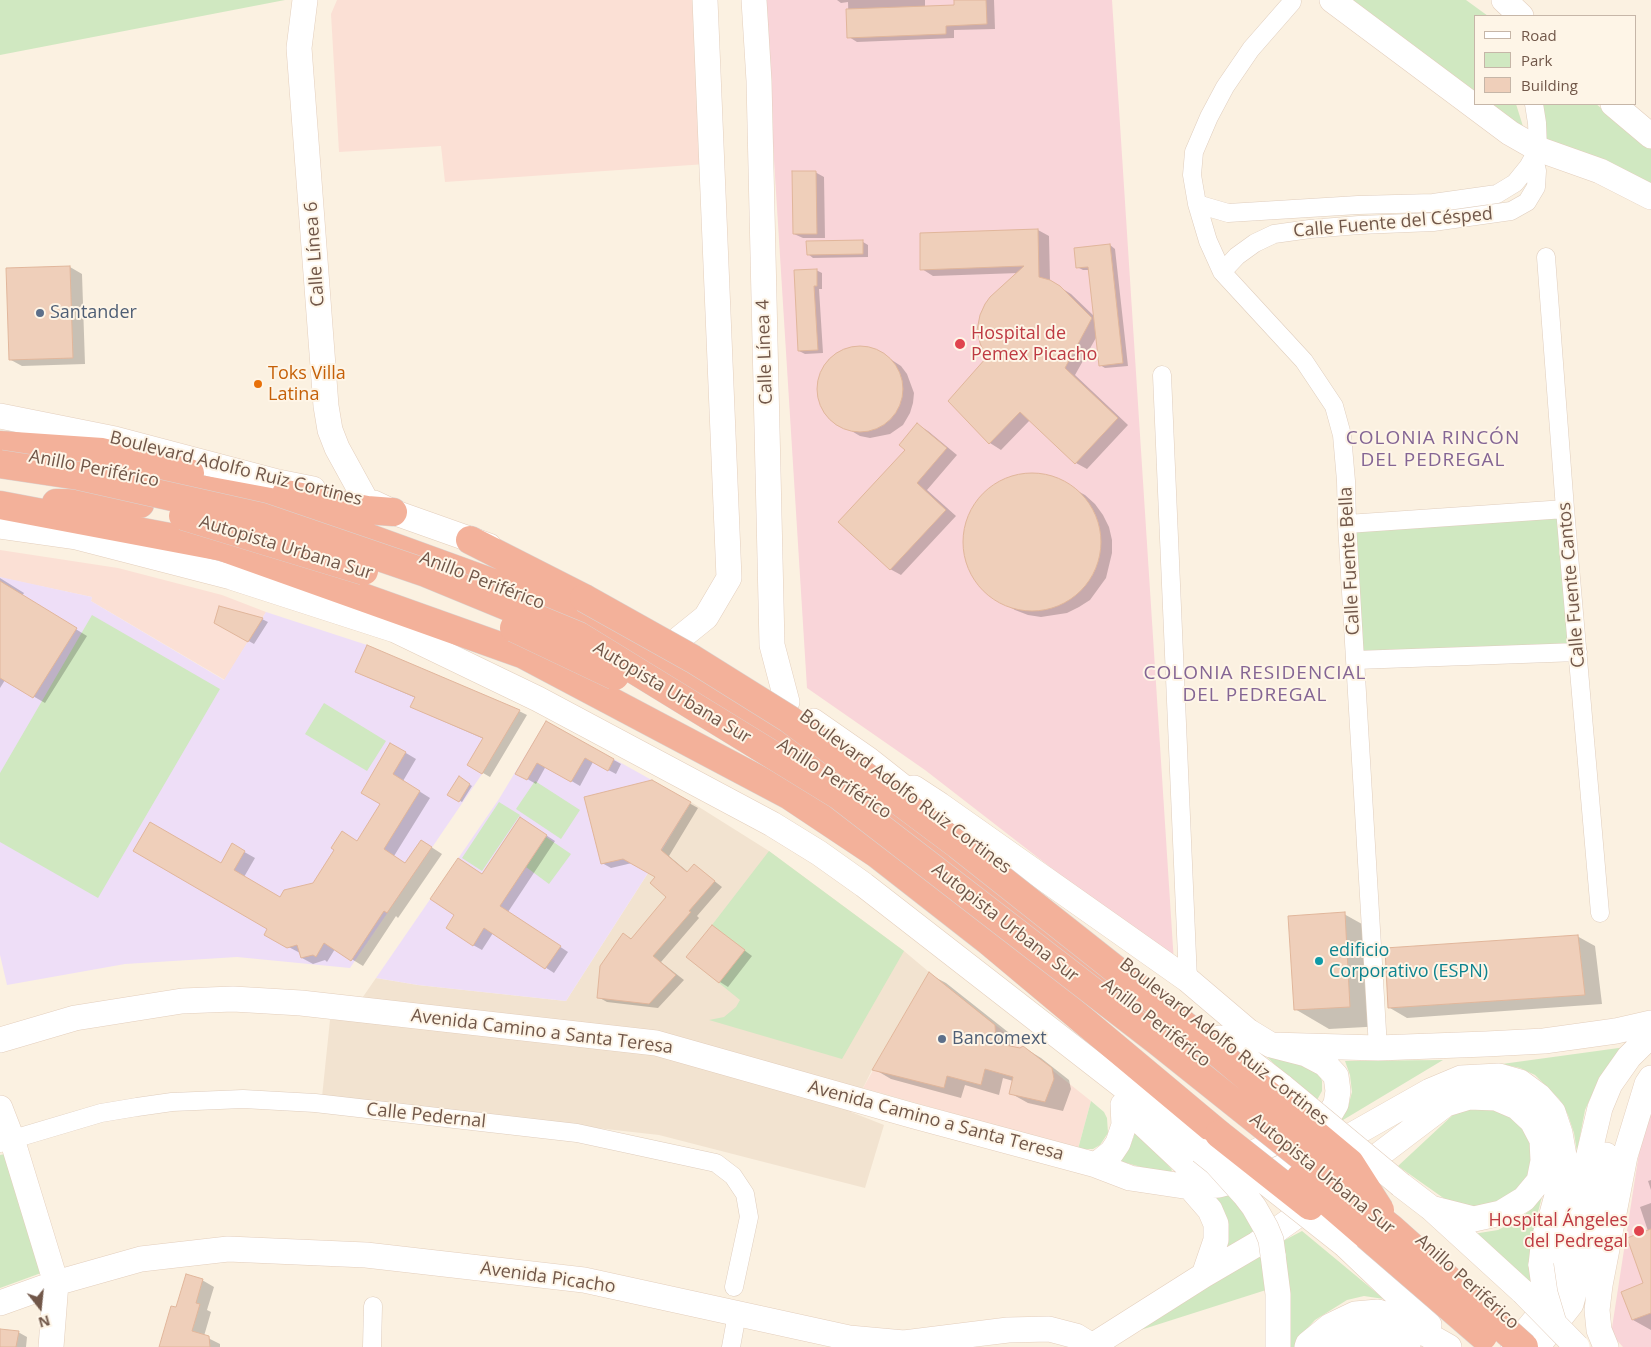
<!DOCTYPE html>
<html>
<head>
<meta charset="utf-8">
<style>
	body { margin:0 }
	#map { position:relative; width:1651px; height:1347px; overflow:hidden; background:#fbf1e1; font-family:"Open Sans",sans-serif }
	canvas { display:block }
	.legend { position:absolute; left:1474px; top:15px; width:162px; height:90px; box-sizing:border-box; background:#fef5e7; border:1px solid #c6b6a8; margin:0; padding:6px 9px; list-style:none; font-size:15px; color:#715749 }
	.legend li { display:flex; align-items:center; gap:10px; height:25px }
	.legend b { width:25px; border:1px solid #c6b6a8 }
	.north { position:absolute; left:15px; top:1282px; width:50px; height:50px; -webkit-text-stroke:4px #fef5e7; paint-order:stroke; rotate:164deg; font-size:14px; font-weight:700; line-height:20px; text-align:center; color:#715749 }
	.north::after { content:''; display:block; margin:auto; width:18px; height:22px; background:#715749; clip-path:polygon(50% 0,100% 100%,50% 72%,0 100%) }
</style>
</head>
<body>
<div id="map">
<canvas width="1651" height="1347"></canvas>
<ul class="legend">
<li><b style="height:6px;background:#fff"></b>Road</li>
<li><b style="height:14px;background:#d0e8c1"></b>Park</li>
<li><b style="height:14px;background:#efcfba"></b>Building</li>
</ul>
<div class="north">N</div>
</div>
<script>
const g = document.querySelector('canvas').getContext('2d');
g.lineJoin = 'round';
function fill(path, color) {
  g.fillStyle = color;
  g.fill(path, 'evenodd');
}
function poly(rows) {
  const path = new Path2D();
  for (const r of rows) {
    if (r.length === 3) {
      path.moveTo(r[0] + r[2], r[1]);
      path.arc(r[0], r[1], r[2], 0, 2 * Math.PI);
      continue;
    }
    path.moveTo(r[0], r[1]);
    for (let i = 2; i < r.length; i += 2) path.lineTo(r[i], r[i + 1]);
  }
  return path;
}
function strokePath(path, color, width, dash) {
  g.strokeStyle = color;
  g.lineWidth = width;
  g.lineCap = dash ? 'butt' : 'round';
  g.setLineDash(dash || []);
  g.stroke(path);
}
function write(font, color, halo, rows, align = 'center') {
  g.font = font + ' "Open Sans",sans-serif';
  g.lineWidth = 4;
  g.setLineDash([]);
  g.textBaseline = 'middle';
  g.strokeStyle = halo;
  g.fillStyle = color;
  for (const [text, x, y, turn = 0] of rows) {
    g.save();
    g.translate(x, y);
    g.rotate((+turn || 0) * Math.PI / 180);
    g.textAlign = isNaN(turn) ? turn : align;
    if (halo) g.strokeText(text, 0, 0);
    g.fillText(text, 0, 0);
    g.restore();
  }
}
fill(poly([
	[691,802,769,851,904,951,929,972,872,1070,851,1112,884,1125,865,1188,659,1135,322,1097,330,1020,347,1020,376,978,418,985,566,1001,648,873]
]), '#f2e3d0');
fill(poly([
	[337,0,699,0,706,164,445,182,441,146,339,152,331,14],
	[0,550,118,568,222,595,266,612,225,680,91,601,92,597,2,578,0,577],
	[929,972,1091,1101,1078,1149,863,1088]
]), '#fbe0d5');
fill(poly([
	[0,577,92,597,91,601,224,680,266,612,367,645,520,710,482,774,350,968,237,957,125,964,7,985,0,955],
	[546,721,691,802,648,873,566,1001,418,985,376,978,499,799]
]), '#eedef7');
fill(poly([
	[764,0,1112,0,1174,963,925,770,807,688],
	[1651,1107,1651,1347,1623,1347,1611,1334,1643,1127]
]), '#f9d5d9');
fill(poly([
	[0,0,285,0,0,55],
	[1333,0,1466,0,1488,16,1475,16,1475,100],
	[1481,104,1516,104,1526,136],
	[1540,104,1596,104,1651,148,1651,192,1548,144],
	[1561,517,1570,645,1361,654,1352,531],
	[92,615,220,689,98,898,0,842,0,773],
	[324,703,386,741,367,771,305,734],
	[535,781,580,810,561,839,516,809],
	[499,802,520,815,482,871,462,858],
	[546,837,571,854,549,884,526,867],
	[769,851,904,951,842,1059,709,1020,724,1017,736,1007,740,1000,719,983,744,950,712,925],
	[1626,1047,1610,1062,1598,1082,1585,1110,1577,1152,1574,1133,1568,1115,1559,1099,1535,1075,1520,1068,1502,1064],
	[1267,1057,1293,1061,1318,1072,1322,1081,1322,1091,1317,1100,1289,1078],
	[1443,1060,1338,1123,1348,1107,1352,1092,1350,1075,1345,1061],
	[1091,1101,1104,1112,1107,1118,1108,1133,1100,1145,1093,1149,1078,1149],
	[1487,1105,1516,1116,1534,1143,1532,1176,1511,1202,1459,1209,1398,1166,1456,1112],
	[1135,1126,1172,1170,1169,1175,1116,1160,1130,1146,1134,1136],
	[5,1154,41,1273,0,1288,0,1155],
	[1544,1189,1532,1235,1533,1289,1473,1234,1498,1230,1519,1219,1529,1211],
	[1233,1193,1242,1206,1255,1235,1227,1253,1229,1236,1226,1222,1211,1199],
	[1302,1231,1384,1299,1364,1296,1347,1300,1315,1320,1301,1335,1297,1347,1290,1347,1283,1241],
	[1262,1254,1266,1290,1128,1334]
]), '#d0e8c1');
fill(poly([
	[837,0,925,0,925,7,956,6,955,0,994,0,995,29,954,30,954,38,857,42,849,37,848,2,841,3],
	[815,172,824,177,825,238,803,238,794,234],
	[1038,230,1049,236,1050,281,1071,294,1095,317,1090,270,1083,270,1077,267,1110,245,1115,249,1128,366,1105,368,1100,365,1097,336,1075,375,1128,425,1087,469,1076,463,1030,420,1001,450,990,443,988,359,1019,273,933,276,922,269],
	[863,242,868,245,868,257,813,258,808,254],
	[70,267,82,274,85,364,22,366,11,360],
	[816,270,822,273,822,289,819,289,823,353,805,354,799,351],
	[851,348,871,349,881,353,901,366,907,374,914,393,913,403,910,413,903,425,890,434,870,438,860,436,831,419,824,411,818,392,818,382,821,373,829,359,842,352],
	[918,425,928,431,957,455,927,490,956,516,901,575,890,569,907,450],
	[1023,475,1036,475,1049,477,1074,489,1085,495,1095,504,1103,515,1109,527,1112,540,1112,553,1106,578,1090,600,1079,607,1067,613,1041,617,1028,615,1015,610,991,596,982,587,974,577,968,565,965,552,966,526,978,502,987,492,1010,479],
	[0,578,24,593,22,596,87,636,45,703,5,680,0,688],
	[262,619,268,622,254,644,215,622],
	[365,676,519,711,527,715,490,777,469,765,484,739,420,711,416,698],
	[547,722,621,764,616,774,593,762,580,786,546,766,536,784,517,773],
	[391,744,416,759,403,781,430,798,394,856,406,864,422,841,442,854,398,918,396,916,363,966,335,949,327,962,325,960,313,964,302,958,300,953,266,935,269,929,221,864,232,845,255,858,244,877,280,898,314,884,358,842,382,804],
	[459,778,472,786,462,802,449,795],
	[651,782,698,808,669,856,688,872,694,865,722,887,697,916,699,918,661,962,684,980,658,1008,607,1002,598,997,623,934,632,939,668,897,657,877,632,863,611,868,602,863],
	[529,824,555,841,508,912,568,952,554,973,493,933,482,950,473,945,482,875],
	[1344,914,1378,933,1384,1026,1329,1029,1295,1009],
	[712,926,752,956,728,987,720,982],
	[1577,936,1595,946,1602,1004,1407,1018,1390,1008],
	[929,974,946,983,1013,1036,1013,1048,1020,1049,1023,1047,1041,1058,1069,1080,1071,1089,1063,1111,1028,1103,1010,1093,1013,1081,1003,1078,999,1095,965,1085,961,1098,891,1079,874,1069],
	[1651,1180,1651,1190,1648,1181],
	[1651,1203,1651,1330,1633,1320,1645,1284,1648,1231,1640,1207],
	[202,1280,214,1287,207,1310,211,1312,204,1336,220,1344,220,1347,161,1347,177,1309],
	[0,1330,18,1332,27,1337,26,1347,0,1347]
]), '#0003');
const building = poly([
	[954,0,986,0,987,24,946,26,946,34,847,38,846,9,954,5,954,0],
	[792,171,816,171,817,234,793,234,792,171],
	[1038,229,1039,277,1050,280,1060,286,1092,318,1065,368,1118,418,1075,464,1020,412,989,444,948,401,986,358,980,343,977,330,980,315,985,304,990,297,1024,266,920,270,920,233,1038,229],
	[863,240,863,254,807,255,806,241,863,240],
	[1110,244,1123,363,1099,366,1088,267,1076,268,1074,248,1110,244],
	[70,266,73,358,9,360,6,268,70,266],
	[817,269,817,286,814,286,818,350,798,351,794,270,817,269],
	[860,389,43],
	[917,423,947,448,917,483,946,510,890,570,838,522,905,450,899,445,917,423],
	[1032,542,69],
	[0,581,77,628,33,698,0,678,0,581],
	[219,606,263,618,248,642,214,623,219,606],
	[367,645,520,710,482,774,467,765,483,738,410,707,415,697,355,672,367,645],
	[546,721,614,759,608,771,585,758,571,782,537,763,527,780,515,774,546,721],
	[390,743,406,752,393,774,420,791,384,849,405,863,421,840,432,847,387,913,384,911,351,961,324,943,316,957,313,955,301,958,297,945,287,948,264,935,267,929,133,851,150,822,221,863,232,843,245,851,234,870,280,897,284,890,313,883,334,850,331,848,342,831,357,841,380,804,361,793,390,743],
	[459,776,470,784,459,802,447,795,459,776],
	[652,780,691,802,661,850,687,872,694,864,715,881,689,911,691,912,653,956,676,975,649,1004,597,998,600,966,623,933,631,939,666,897,650,883,655,877,623,859,601,864,584,797,652,780],
	[520,817,547,835,500,906,561,946,545,969,484,928,473,946,446,928,454,915,430,899,458,858,482,874,520,817],
	[1345,912,1350,1007,1294,1010,1288,916,1345,912],
	[712,925,745,950,719,983,686,957,712,925],
	[1578,935,1585,995,1388,1008,1385,948,1578,935],
	[929,972,995,1025,996,1043,1020,1048,1023,1046,1052,1068,1054,1079,1045,1102,1009,1094,1013,1077,985,1069,981,1085,947,1076,944,1088,872,1070,929,972],
	[1651,1229,1651,1313,1632,1320,1621,1292,1643,1283,1627,1238,1651,1229],
	[186,1274,203,1279,196,1303,200,1304,192,1331,209,1336,210,1347,159,1347,171,1306,176,1307,186,1274],
	[0,1329,19,1331,16,1347,0,1347,0,1329]
]);
fill(building, '#efcfba');
strokePath(building, '#e1b69b', 1);
const street = poly([
	[1292,2,1251,49,1225,87,1209,117,1194,152,1192,175,1197,204,1208,241,1222,272,1304,361,1334,406,1342,435,1346,481,1347,524,1378,1048],
	[1197,204,1228,213,1358,205,1433,203,1497,194,1515,183,1528,167,1538,149,1537,123,1534,104],
	[1546,257,1565,509,1600,913],
	[1222,272,1237,256,1255,243,1274,234,1310,229,1359,225,1433,222,1511,211,1527,202,1536,187,1537,171,1534,158],
	[1162,375,1188,980],
	[1347,524,1565,509],
	[1356,660,1578,652],
	[0,1143,101,1113,137,1107,172,1102,243,1099,315,1103,577,1133,716,1163,733,1176,745,1194,749,1217,734,1287],
	[372,1347,373,1306],
	[731,1347,737,1314]
]);
const secondary = poly([
	[305,0,299,48,326,406,330,430,337,448,365,499],
	[754,0,759,81,772,645,787,702],
	[1332,0,1510,133,1538,149,1600,171,1651,197],
	[1504,0,1521,16],
	[1613,104,1651,136],
	[0,416,115,439,278,482,313,489],
	[374,503,393,512,489,546],
	[0,526,76,537,231,577,395,630,538,699,772,824,819,853,864,885,1143,1102,1201,1151],
	[680,638,706,617,729,578,705,0],
	[813,721,869,760,926,805],
	[914,788,940,805,1188,980,1248,1031,1271,1045,1378,1048,1486,1044,1544,1041,1616,1031,1651,1023],
	[1220,1038,1283,1087],
	[0,1040,75,1018,182,1001,233,999,301,1003,656,1043,914,1116,1096,1165,1130,1178,1190,1187,1219,1185,1274,1171,1338,1143,1430,1091,1461,1078,1499,1076,1520,1082,1539,1096,1553,1112,1560,1133,1564,1156,1562,1177,1552,1214,1544,1238,1541,1265],
	[0,1108,12,1139,56,1283,51,1347],
	[1129,1111,1193,1171,1202,1176,1212,1174,1330,1114,1336,1104,1338,1091,1336,1076,1325,1064,1306,1054,1271,1045],
	[1096,1165,1112,1152,1118,1143,1124,1125,1123,1105],
	[1355,1173,1446,1104,1469,1097,1496,1098,1517,1107,1532,1121,1542,1140,1543,1161,1539,1181,1524,1199,1501,1213,1474,1219,1431,1208],
	[1401,1185,1431,1208,1523,1292],
	[1190,1187,1210,1210,1216,1224,1216,1240,1204,1275],
	[1345,1245,1429,1325],
	[1273,1255,1278,1294,1278,1347],
	[0,1303,56,1283,141,1259,228,1249,366,1255,584,1280,849,1338,904,1343,1008,1330,1049,1329,1076,1336,1094,1347],
	[1092,1346,1204,1275,1257,1244,1319,1200],
	[1307,1347,1308,1344,1330,1326,1355,1314,1378,1312,1398,1318,1449,1347],
	[1336,1347,1346,1340,1364,1335,1385,1336,1408,1347],
	[1513,1347,1559,1291,1586,1167,1600,1108,1610,1084,1629,1057,1651,1035],
	[1537,1347,1571,1304,1590,1234,1606,1155],
	[1606,1347,1599,1330,1597,1310,1600,1285,1625,1156,1647,1084,1651,1078]
]);
const highway = poly([
	[0,445,102,452,190,473],
	[162,482,270,502,526,595,597,630,867,798,934,849,1003,905,1249,1096],
	[286,494,367,510,393,512],
	[56,503,140,504],
	[0,505,222,547,522,654,790,796,877,854,987,940,1219,1134],
	[470,540,584,598]
]);
strokePath(street, '#dfcdbd', 19);
strokePath(secondary, '#e3cebc', 26);
strokePath(highway, '#dad3d0', 29);
strokePath(street, '#fff', 18);
strokePath(secondary, '#fff', 25);
strokePath(highway, '#f3b19a', 28);
const secondaryBridge = poly([
	[1283,1087,1401,1185],
	[1201,1151,1216,1163,1250,1171,1255,1174,1345,1245],
	[1216,1163,1244,1194,1254,1207,1266,1228,1271,1240,1273,1255],
	[1541,1265,1545,1293,1554,1323],
	[1523,1292,1577,1347]
]);
const highwayBridge = poly([
	[0,464,79,476,262,517,426,573,579,636,838,795,1157,1041,1391,1228,1524,1347],
	[183,516,364,571],
	[584,598,693,659,789,719,958,845,1163,1007,1350,1163,1380,1210],
	[514,628,615,676],
	[1219,1134,1310,1206],
	[1300,1178,1483,1336]
]);
strokePath(secondaryBridge, '#e3cebc', 26, []);
strokePath(highwayBridge, '#dad3d0', 29, []);
strokePath(secondaryBridge, '#fff', 25);
strokePath(highwayBridge, '#f3b19a', 28);
for (const [x, y, r, color] of [
	[40,313,5,"#5c6f8a"],
	[960,344,6,"#e0444e"],
	[258,384,5,"#e8710a"],
	[1319,961,5,"#0f9aa8"],
	[942,1039,5,"#5c6f8a"],
	[1639,1231,6,"#e0444e"]
]) {
  const dot = new Path2D();
  dot.arc(x, y, r, 0, 2 * Math.PI);
  g.fillStyle = color;
  g.fill(dot);
  strokePath(dot, '#fef5e7', 2);
}
write('18px', '#715749', '#fef5e7', [
	["Calle Fuente del Césped",1393,223,-5],
	["Calle Línea 6",315,254,-94],
	["Calle Línea 4",765,352,-92],
	["Anillo Periférico",94,469,11],
	["Boulevard Adolfo Ruiz Cortines",236,469,14],
	["Autopista Urbana Sur",286,548,17],
	["Calle Fuente Bella",1350,561,-93],
	["Anillo Periférico",482,581,21],
	["Calle Fuente Cantos",1572,585,-95],
	["Autopista Urbana Sur",672,693,31],
	["Anillo Periférico",834,779,33],
	["Boulevard Adolfo Ruiz Cortines",905,792,37],
	["Autopista Urbana Sur",1005,923,38],
	["Anillo Periférico",1156,1023,38],
	["Avenida Camino a Santa Teresa",542,1032,7],
	["Boulevard Adolfo Ruiz Cortines",1224,1042,38],
	["Calle Pedernal",426,1116,6],
	["Avenida Camino a Santa Teresa",936,1121,15],
	["Autopista Urbana Sur",1322,1174,39],
	["Avenida Picacho",548,1278,8],
	["Anillo Periférico",1467,1282,42]
]);
write('18px', '#4e5e75', '#fef5e7', [
	["Santander",50,313],
	["Bancomext",952,1039]
], 'left');
write('18px', '#be3a42', '#fef5e7', [
	["Hospital de",971,334],
	["Pemex Picacho",971,355],
	["Hospital Ángeles",1628,1221,"right"],
	["del Pedregal",1628,1242,"right"]
], 'left');
write('18px', '#c56008', '#fef5e7', [
	["Toks Villa",268,374],
	["Latina",268,395]
], 'left');
write('18px', '#0d838f', '#fef5e7', [
	["edificio",1329,951],
	["Corporativo (ESPN)",1329,972]
], 'left');
g.letterSpacing = '1px';
write('19px', '#846594', '#fef5e7', [
	["COLONIA RINCÓN",1433,439],
	["DEL PEDREGAL",1433,461],
	["COLONIA RESIDENCIAL",1255,674],
	["DEL PEDREGAL",1255,696]
]);
g.letterSpacing = '0px';
</script>
</body>
</html>
